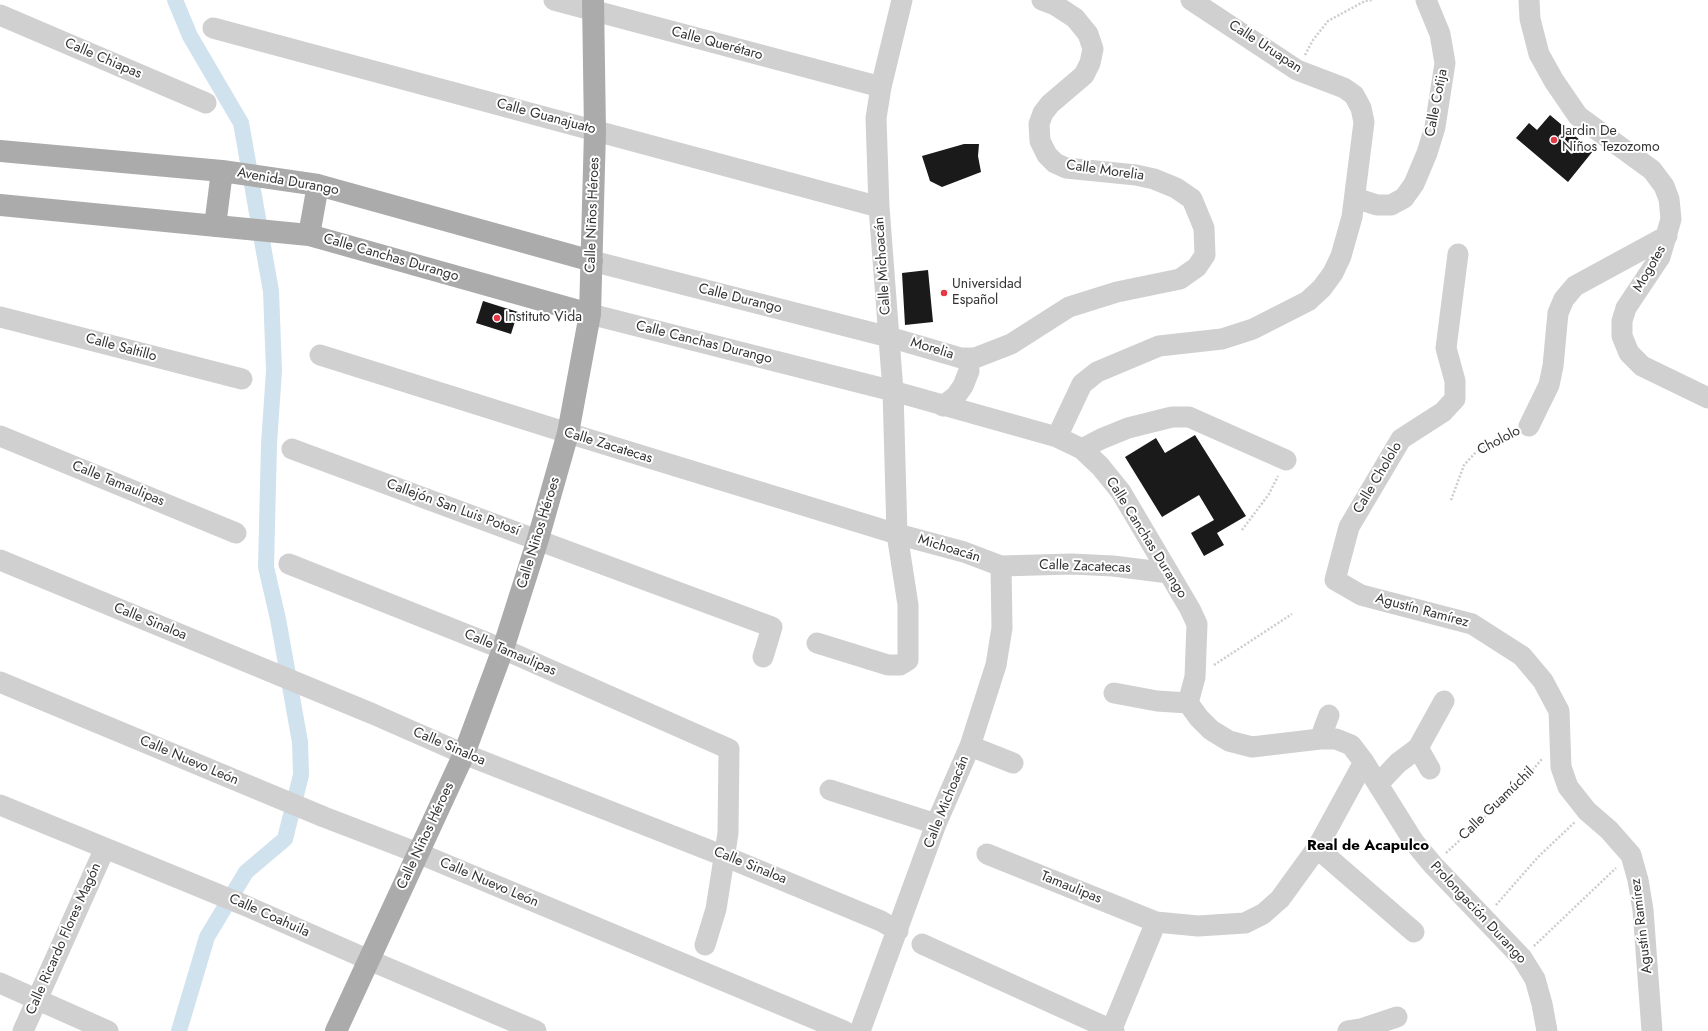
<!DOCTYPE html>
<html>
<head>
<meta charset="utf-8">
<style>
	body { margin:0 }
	canvas { display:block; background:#fff }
</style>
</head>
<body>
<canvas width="1708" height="1031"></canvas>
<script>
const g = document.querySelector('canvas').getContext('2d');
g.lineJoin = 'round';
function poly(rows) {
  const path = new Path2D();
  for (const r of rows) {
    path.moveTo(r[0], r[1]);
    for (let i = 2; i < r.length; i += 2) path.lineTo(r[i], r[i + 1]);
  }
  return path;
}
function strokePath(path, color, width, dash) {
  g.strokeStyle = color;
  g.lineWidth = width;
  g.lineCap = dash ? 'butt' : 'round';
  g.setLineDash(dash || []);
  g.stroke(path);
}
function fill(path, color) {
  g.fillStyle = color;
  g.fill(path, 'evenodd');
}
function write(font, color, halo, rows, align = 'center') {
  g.font = font + ' Jost,sans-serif';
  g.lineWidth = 4;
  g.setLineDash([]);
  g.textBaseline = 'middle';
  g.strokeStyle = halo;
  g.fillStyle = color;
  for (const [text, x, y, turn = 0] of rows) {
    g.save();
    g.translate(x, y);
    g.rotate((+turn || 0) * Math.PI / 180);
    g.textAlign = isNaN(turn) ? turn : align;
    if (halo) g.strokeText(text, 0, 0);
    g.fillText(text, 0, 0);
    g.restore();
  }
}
strokePath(poly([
	[175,0,190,36,241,123,271,291,274,371,269,444,266,567,278,619,300,742,301,775,285,839,246,872,207,937,179,1031]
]), '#cfe2ee', 16);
fill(poly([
	[1550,115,1593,151,1568,182,1516,138,1529,123,1537,130],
	[964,144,979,144,978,156,981,172,942,187,930,181,922,156],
	[928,270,933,322,905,325,902,273],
	[483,301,518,312,511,334,476,323],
	[1195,435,1246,516,1217,533,1224,545,1204,556,1191,533,1214,520,1199,495,1162,517,1125,457,1156,438,1165,453]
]), '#1a1a1a');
strokePath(poly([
	[1305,55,1313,40,1328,21,1365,1,1372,0],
	[1451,500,1464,465,1477,451,1514,433],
	[1242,530,1269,494,1278,476],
	[1214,665,1292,614],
	[1446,853,1521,783,1543,758],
	[1496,905,1538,857,1575,822],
	[1534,946,1616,868]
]), '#cdcdcd', 2.5, [2, 2]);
strokePath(poly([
	[554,0,881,87],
	[1529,0,1530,19,1539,54,1554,81,1578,116,1652,170,1664,186,1669,199,1671,219,1660,257,1626,308,1622,321,1622,336,1629,353,1642,366,1708,398],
	[0,15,206,103],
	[213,28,879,207],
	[1355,198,1377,205,1391,205,1404,198,1414,184,1427,153,1435,127,1445,63,1440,34,1426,0],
	[1458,254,1446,348,1455,381,1455,399,1443,412,1401,439,1349,527,1335,580,1361,595,1472,624,1522,656,1543,681,1559,711,1561,767,1568,787,1587,811,1609,830,1631,855,1638,880,1643,910,1652,1031],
	[592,261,889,337,961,358,975,358,1011,344,1069,307,1117,292,1180,279,1197,267,1205,255,1204,228,1192,199,1176,188,1154,179,1136,175,1066,168,1055,163,1047,155,1040,141,1039,124,1043,113,1050,104,1084,75,1090,63,1093,49,1088,34,1075,18,1055,5,1042,0],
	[590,314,893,391,1057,437,1082,449,1100,466,1121,492,1190,609,1197,624,1195,677,1188,703,1199,718,1211,730,1229,741,1252,747,1320,739,1336,739,1351,745,1364,762,1414,842,1433,865,1522,958,1535,979,1542,1004,1547,1031],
	[0,317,242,379],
	[320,355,568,433,897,534,964,552,1001,566,1072,564,1113,566,1169,573],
	[943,406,956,396,963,386,969,371,968,358],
	[1529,426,1549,385,1553,366,1558,313,1564,299,1575,286,1667,236],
	[0,436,236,533],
	[1057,437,1082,384,1097,372,1159,346,1222,339,1253,329,1308,301,1322,288,1333,273,1341,256,1352,217,1364,122,1361,108,1354,95,1344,88,1297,70,1191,0],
	[292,449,772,627,763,657],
	[1082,449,1101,439,1128,428,1172,417,1189,417,1286,460],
	[0,560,373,714,464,754,724,856,881,921,898,931],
	[289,564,503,649,729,749,728,833,716,909,705,945],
	[817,643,888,665,900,665,908,660,908,605,897,534,893,391,879,207,876,118,881,87,902,0],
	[0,682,324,817,418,853,844,1031],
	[1114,693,1157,701,1188,703],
	[1320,739,1329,715],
	[970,746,1013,763],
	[1418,748,1430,769],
	[1378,784,1398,763,1418,748,1444,701],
	[830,790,936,824],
	[0,805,244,905,369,960,536,1031],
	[1317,848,1414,932],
	[987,854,1156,922,1198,926,1245,923,1263,914,1280,899,1317,848,1364,762],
	[922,944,1114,1031],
	[0,983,108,1031],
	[23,1031,105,848],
	[860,1031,936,824,970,746,996,665,1002,628,1001,566],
	[1111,1031,1156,922],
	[1348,1031,1361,1029,1397,1017]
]), '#d0d0d0', 21);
strokePath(poly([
	[0,151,222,171,318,185,592,261],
	[0,205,309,235,590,314],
	[215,226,222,171],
	[309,235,318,185],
	[336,1031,464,754,503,649,538,539,568,433,590,314,595,131,593,0]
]), '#ababab', 22);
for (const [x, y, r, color] of [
	[1554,140,4,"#e63946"],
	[944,293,4,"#e63946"],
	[497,318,4,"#e63946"]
]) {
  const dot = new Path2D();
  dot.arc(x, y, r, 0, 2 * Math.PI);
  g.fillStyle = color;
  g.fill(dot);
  strokePath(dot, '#fff', 1.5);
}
write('14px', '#333', '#fff', [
	["Calle Querétaro",717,44,15],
	["Calle Uruapan",1265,47,33],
	["Calle Chiapas",103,59,23],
	["Calle Cotija",1437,103,-79],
	["Calle Guanajuato",546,117,15],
	["Calle Morelia",1105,171,8],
	["Avenida Durango",288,182,10],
	["Calle Niños Héroes",593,215,-88],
	["Calle Canchas Durango",391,258,16],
	["Calle Michoacán",883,266,-94],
	["Mogotes",1650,269,-60],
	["Calle Durango",740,299,14],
	["Calle Canchas Durango",704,343,14],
	["Calle Saltillo",121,348,15],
	["Morelia",932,349,17],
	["Chololo",1499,441,-28],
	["Calle Zacatecas",608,446,17],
	["Calle Chololo",1378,478,-59],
	["Calle Tamaulipas",118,484,22],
	["Callejón San Luis Potosí",453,508,20],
	["Calle Niños Héroes",539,533,-73],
	["Calle Canchas Durango",1146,538,58],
	["Michoacán",949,549,17],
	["Calle Zacatecas",1085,567,2],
	["Agustín Ramírez",1422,611,15],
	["Calle Sinaloa",150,622,22],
	["Calle Tamaulipas",510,653,23],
	["Calle Sinaloa",449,747,23],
	["Calle Nuevo León",189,761,23],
	["Calle Michoacán",947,802,-68],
	["Calle Guamúchil",1497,804,-44],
	["Calle Niños Héroes",426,836,-65],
	["Calle Sinaloa",750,866,22],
	["Calle Nuevo León",489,883,23],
	["Tamaulipas",1071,888,22],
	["Prolongación Durango",1478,913,47],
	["Calle Coahuila",269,916,24],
	["Agustín Ramírez",1642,926,-97],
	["Calle Ricardo Flores Magón",64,939,-66]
]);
write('14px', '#333', '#fff', [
	["Jardin De",1562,132],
	["Niños Tezozomo",1562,148],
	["Universidad",952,285],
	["Español",952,301],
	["Instituto Vida",505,318]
], 'left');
write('bold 15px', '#000', '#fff', [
	["Real de Acapulco",1368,846]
]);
</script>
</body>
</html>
